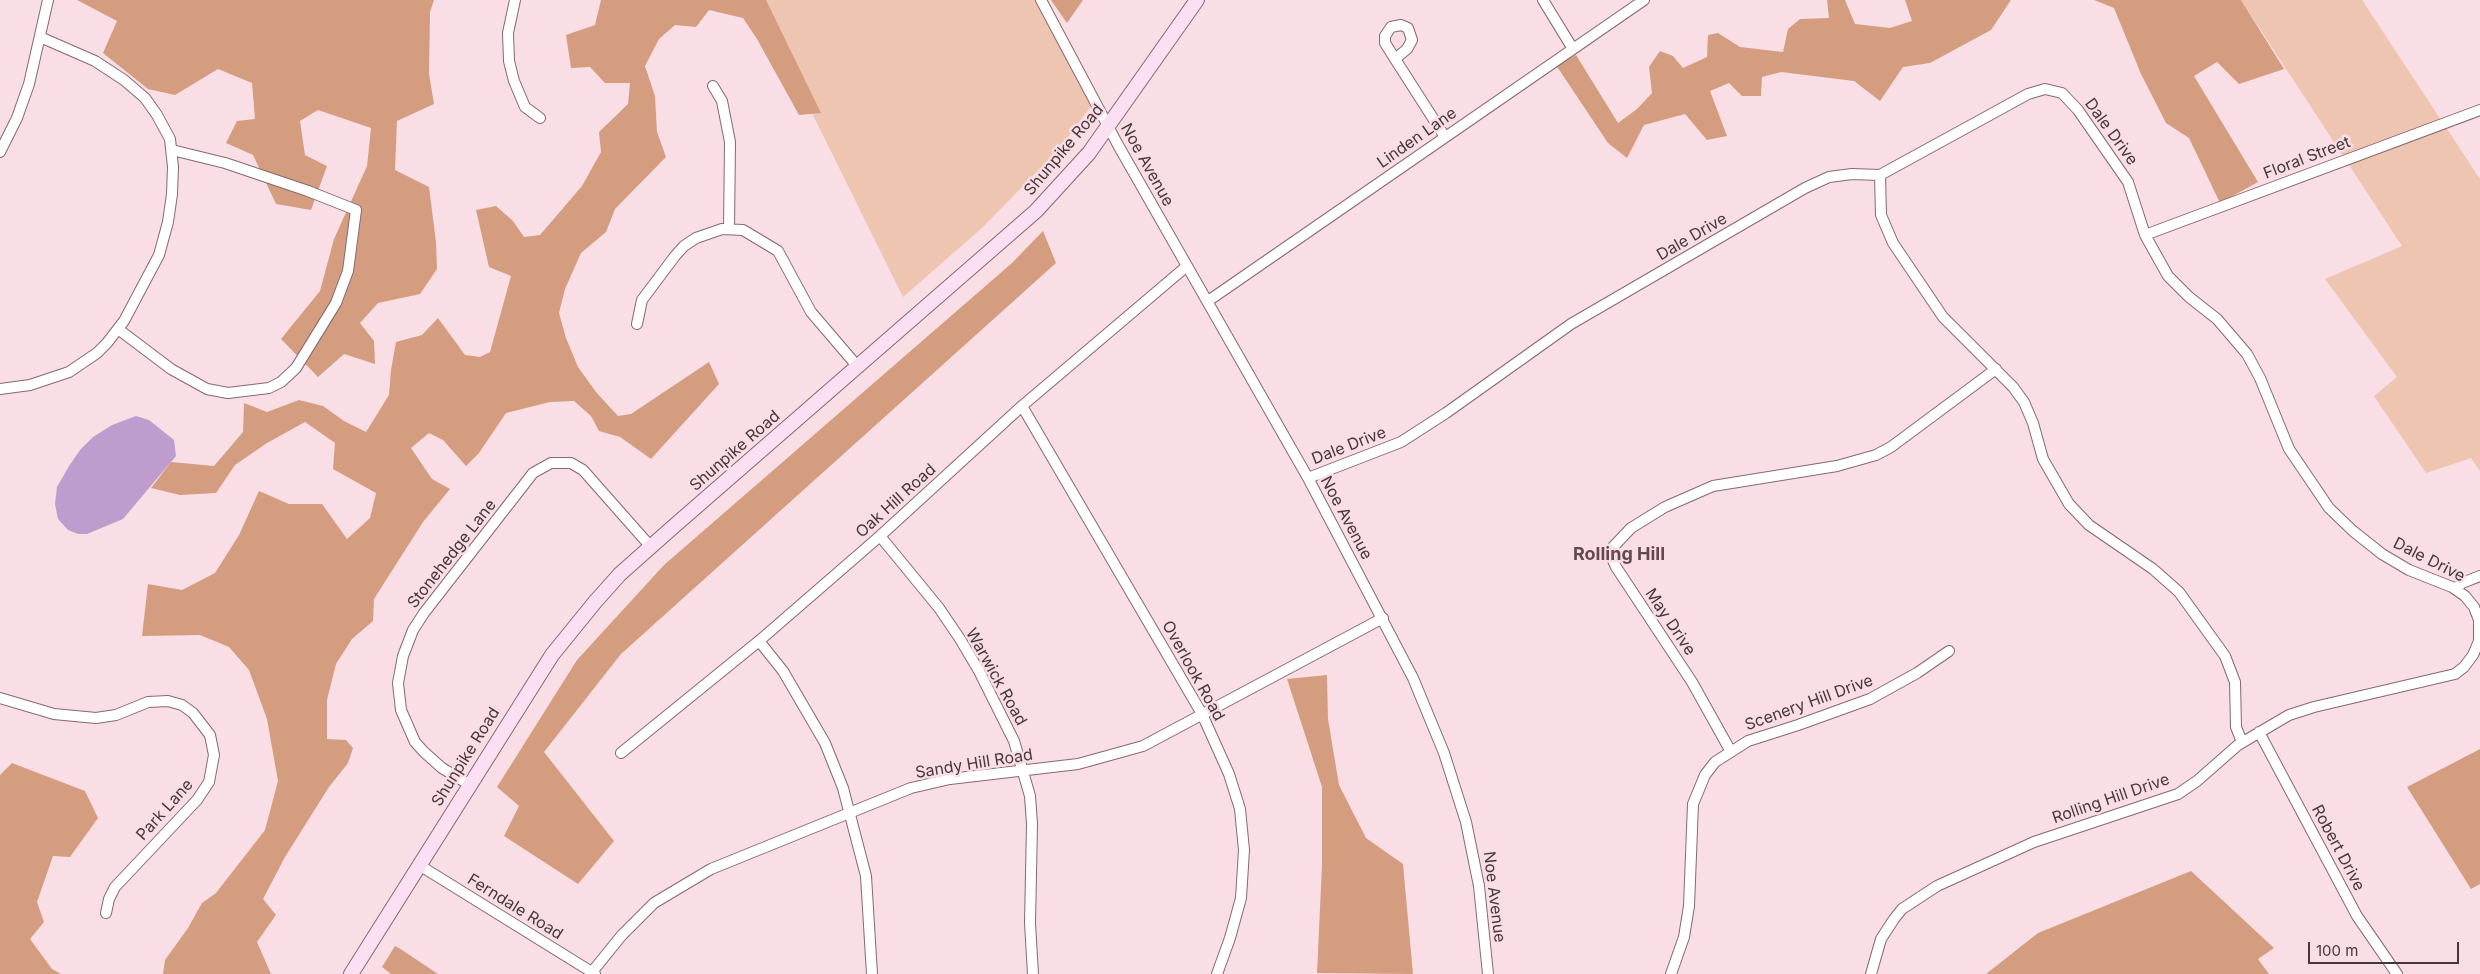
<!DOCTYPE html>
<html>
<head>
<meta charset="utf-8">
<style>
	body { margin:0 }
	#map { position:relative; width:2480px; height:974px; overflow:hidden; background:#fadee5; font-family:Inter,sans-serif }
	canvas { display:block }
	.scale { position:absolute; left:2308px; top:942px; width:151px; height:22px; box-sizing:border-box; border:2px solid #45373b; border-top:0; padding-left:6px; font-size:15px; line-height:18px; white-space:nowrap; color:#45373b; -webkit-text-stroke:4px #fadee5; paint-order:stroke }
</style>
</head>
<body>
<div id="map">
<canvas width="2480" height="974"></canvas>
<div class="scale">100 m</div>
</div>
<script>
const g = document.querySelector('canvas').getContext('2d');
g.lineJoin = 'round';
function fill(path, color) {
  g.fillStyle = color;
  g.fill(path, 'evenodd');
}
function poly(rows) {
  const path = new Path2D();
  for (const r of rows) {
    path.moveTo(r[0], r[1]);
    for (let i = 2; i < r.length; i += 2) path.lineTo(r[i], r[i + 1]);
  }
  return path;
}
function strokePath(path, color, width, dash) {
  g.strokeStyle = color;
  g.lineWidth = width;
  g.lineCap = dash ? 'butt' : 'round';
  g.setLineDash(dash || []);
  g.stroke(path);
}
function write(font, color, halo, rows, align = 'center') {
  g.font = font + ' Inter,sans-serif';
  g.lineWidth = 5;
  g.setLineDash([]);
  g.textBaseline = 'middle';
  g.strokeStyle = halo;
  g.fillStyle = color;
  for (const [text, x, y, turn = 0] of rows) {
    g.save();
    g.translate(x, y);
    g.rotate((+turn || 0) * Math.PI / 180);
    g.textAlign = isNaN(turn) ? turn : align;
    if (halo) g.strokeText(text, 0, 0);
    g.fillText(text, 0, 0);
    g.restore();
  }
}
fill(poly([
	[756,0,1040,0,1095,101,1059,149,982,228,903,297],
	[2241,0,2362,0,2480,179,2480,471,2471,458,2426,473,2374,396,2397,377,2325,279,2402,246]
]), '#eec5b0');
fill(poly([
	[77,0,434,0,430,12,429,74,434,104,397,121,395,170,429,187,436,242,437,269,420,294,378,303,360,323,374,341,375,364,344,354,318,377,281,339,320,291,334,239,367,166,371,128,318,110,300,121,305,155,327,166,311,210,276,204,253,155,226,143,237,121,255,119,252,83,218,69,175,95,148,89,103,53,117,21],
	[601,0,766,0,821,113,799,115,757,39,743,18,709,10,696,27,675,25,659,39,645,66,655,96,657,132,666,157,615,209,606,232,581,253,565,289,559,313,566,338,578,367,596,392,618,416,631,414,709,362,719,384,651,459,620,437,599,431,591,416,574,401,550,402,506,413,479,453,466,466,443,440,429,433,411,448,432,479,450,489,423,522,374,599,373,621,352,639,336,664,327,700,327,739,346,740,353,748,348,763,329,787,285,857,263,899,276,915,257,942,271,974,163,974,165,960,188,928,202,903,216,893,265,830,278,781,267,719,249,670,229,647,200,635,142,636,148,584,182,590,215,573,239,535,259,491,289,504,322,504,347,539,370,518,376,493,333,469,335,443,305,422,267,443,235,465,216,493,180,495,151,488,171,462,214,466,243,432,244,403,267,412,299,400,323,406,344,421,366,432,389,395,391,370,396,342,422,335,438,318,465,355,480,357,490,352,511,276,489,267,476,210,496,206,513,221,524,237,540,235,582,186,601,152,599,132,628,104,630,83,605,83,590,67,571,68,566,35,595,25],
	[1051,0,1083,0,1067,23],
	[1827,0,1845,0,1855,24,1890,28,1912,21,1905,0,2011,0,1991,30,1930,63,1903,67,1880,101,1854,81,1781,72,1762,77,1761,96,1742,96,1729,83,1710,91,1727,136,1707,140,1685,114,1644,125,1627,158,1608,143,1556,65,1576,55,1618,123,1637,109,1652,93,1649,67,1660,51,1673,56,1683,68,1707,57,1708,35,1718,33,1740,47,1783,52,1788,29,1800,19,1829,18],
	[2094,0,2241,0,2284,69,2239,84,2217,62,2194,76,2258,182,2220,203,2189,138,2166,123,2141,74,2114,8],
	[1043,231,1056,263,621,654,544,752,614,841,578,884,504,836,519,806,497,787,577,660,664,565,1012,263],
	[1327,675,1328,719,1339,785,1366,838,1403,864,1413,974,1317,973,1322,865,1322,787,1287,679],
	[2480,749,2480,884,2471,889,2407,787],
	[12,763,85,791,98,818,70,857,53,856,37,902,44,922,30,939,52,969,61,974,0,974,0,775],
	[2191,871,2274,948,2258,959,2269,974,1986,974,2038,933],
	[395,946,399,948,438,974,391,974,382,967]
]), '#d49d80');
fill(poly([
	[136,416,149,420,174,440,176,456,123,519,87,534,78,534,68,530,58,519,55,504,57,487,69,466,80,450,93,437,112,425]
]), '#be9dce');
const minor = poly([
	[515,0,508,33,509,61,514,81,525,107,540,118],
	[1041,0,1118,145,1308,478,1413,678,1444,753,1466,822,1479,886,1488,974],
	[1543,0,1573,49],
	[1401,25,1408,28,1412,40,1407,49,1395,59,1385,43,1385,36,1391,27,1401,25],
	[1395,59,1445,137],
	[713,86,722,101,730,142,729,229],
	[0,152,17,118,29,84,48,0],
	[1880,175,1881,215,1893,243,1943,317,2013,387,2024,402,2033,423,2043,459,2069,504,2089,525,2153,569,2179,592,2225,656,2235,682,2236,727,2242,742],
	[2145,235,2480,110],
	[1208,301,1644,0],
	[637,324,642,300,675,256,684,246,696,238,722,229,743,230,778,251,811,312,858,367],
	[118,329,171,369,207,389,228,393,269,388,281,382,296,368,336,303,348,271,356,210,308,191,225,163,172,150],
	[0,389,30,385,69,372,97,353,107,343,124,321,159,255,168,222,172,194,173,167,170,139,157,115,145,98,124,80,95,61,40,37],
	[1022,406,1202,714,1229,774,1240,809,1244,850,1241,898,1230,938,1217,974],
	[1308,478,1401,442,1446,413,1571,324,1805,188,1829,177,1852,174,1880,175,2028,94,2045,89,2062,93,2078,110,2128,182,2145,235,2168,276,2189,297,2217,319,2247,354,2260,378,2289,449,2329,508,2353,531,2382,554,2409,570,2452,587,2465,596,2474,607,2479,620,2479,641,2473,655,2464,667,2455,674,2314,707,2289,715,2238,745,2197,781,2178,794,2034,842,1937,886,1902,909,1894,919,1881,939,1871,974],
	[880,536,939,608,960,639,979,671,1014,741,1030,796,1032,824,1030,923,1033,974],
	[2455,589,2462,583,2480,576],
	[759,641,783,671,825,743,843,788,866,876,872,974],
	[0,698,54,714,96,718,116,715,148,702,168,701,182,705,193,713,210,735,214,755,209,782,197,800,115,887,109,899,106,913],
	[2259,732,2357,916,2397,974],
	[1730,750,1692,682,1616,567,1610,554,1613,547,1631,528,1665,507,1713,486,1837,466,1876,455,1891,447,1996,369],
	[621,753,759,641,880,536,1022,406,1187,266],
	[470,785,442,768,424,752,415,742,401,710,398,683,403,656,413,630,424,613,533,473,551,463,571,463,583,470,651,547],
	[419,865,595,974],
	[592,972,622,935,654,903,711,869,911,788,950,779,1078,764,1143,746,1383,618],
	[1671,974,1684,937,1689,906,1693,804,1705,775,1715,762,1748,741,1798,725,1870,699,1917,673,1949,651]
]);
const secondary = poly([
	[351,974,552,655,595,602,620,574,673,527,1036,211,1089,153,1197,0]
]);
strokePath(minor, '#876870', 12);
strokePath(secondary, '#876870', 16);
strokePath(minor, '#fff', 10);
strokePath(secondary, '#fbdff3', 14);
write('16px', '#45373b', '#fadee5', [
	["Dale Drive",2111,132,54],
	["Linden Lane",1417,138,-35],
	["Shunpike Road",1064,150,-50],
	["Floral Street",2307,158,-21],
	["Noe Avenue",1147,165,61],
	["Dale Drive",1692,237,-30],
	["Dale Drive",1349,446,-21],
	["Shunpike Road",735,451,-41],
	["Oak Hill Road",896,501,-42],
	["Noe Avenue",1346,518,62],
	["Stonehedge Lane",452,554,-52],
	["Dale Drive",2429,560,27],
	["May Drive",1670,622,56],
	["Overlook Road",1193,671,61],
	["Warwick Road",996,677,61],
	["Scenery Hill Drive",1809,703,-20],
	["Shunpike Road",466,757,-58],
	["Sandy Hill Road",974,764,-9],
	["Rolling Hill Drive",2111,799,-19],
	["Park Lane",165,810,-48],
	["Robert Drive",2338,848,62],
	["Noe Avenue",1494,897,83],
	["Ferndale Road",515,907,32]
]);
write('bold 18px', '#654850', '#fadee5', [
	["Rolling Hill",1619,555]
]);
</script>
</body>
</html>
